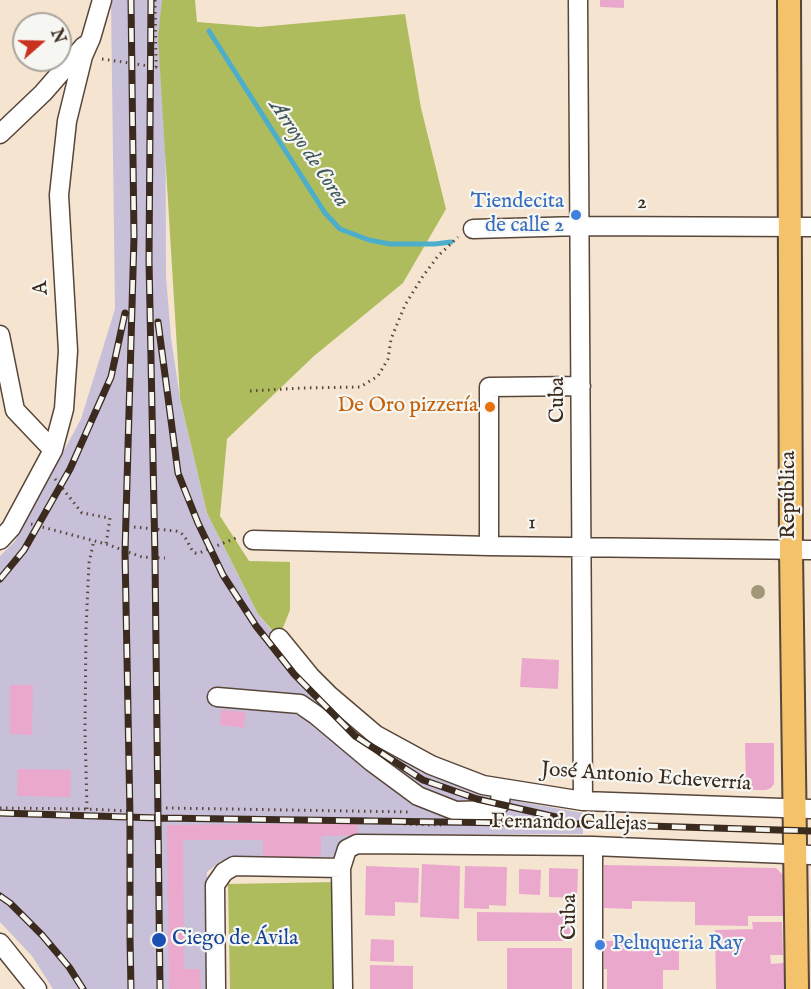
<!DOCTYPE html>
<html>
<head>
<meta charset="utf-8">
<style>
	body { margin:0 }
	#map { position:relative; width:811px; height:989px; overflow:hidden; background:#f5e4d0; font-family:"IM FELL English",serif }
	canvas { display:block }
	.north { position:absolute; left:12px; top:12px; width:60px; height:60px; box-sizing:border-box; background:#f6f6f2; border:2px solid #aba49d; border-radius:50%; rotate:70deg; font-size:16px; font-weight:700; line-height:24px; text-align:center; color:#3b2a1e }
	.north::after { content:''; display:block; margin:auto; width:21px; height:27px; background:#c8321e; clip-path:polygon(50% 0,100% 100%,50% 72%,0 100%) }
</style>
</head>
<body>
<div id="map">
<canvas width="811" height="989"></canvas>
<div class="north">N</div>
</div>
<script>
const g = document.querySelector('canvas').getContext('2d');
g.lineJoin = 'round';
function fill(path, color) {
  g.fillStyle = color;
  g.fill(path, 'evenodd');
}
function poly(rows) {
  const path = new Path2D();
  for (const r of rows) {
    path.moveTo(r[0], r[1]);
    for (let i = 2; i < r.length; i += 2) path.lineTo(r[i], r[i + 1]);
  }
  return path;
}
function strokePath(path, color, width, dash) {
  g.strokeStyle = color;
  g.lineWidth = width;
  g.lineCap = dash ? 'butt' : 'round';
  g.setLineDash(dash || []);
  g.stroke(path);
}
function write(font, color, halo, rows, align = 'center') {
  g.font = font + ' "IM FELL English",serif';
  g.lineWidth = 4.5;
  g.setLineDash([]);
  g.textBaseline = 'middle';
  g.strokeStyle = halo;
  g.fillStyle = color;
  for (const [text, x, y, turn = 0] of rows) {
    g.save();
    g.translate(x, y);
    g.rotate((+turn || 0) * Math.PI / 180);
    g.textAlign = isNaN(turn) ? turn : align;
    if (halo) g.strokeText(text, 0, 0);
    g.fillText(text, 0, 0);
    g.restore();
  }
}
fill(poly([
	[111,0,165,0,166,276,171,338,180,398,207,513,258,614,328,699,372,738,421,772,522,802,583,813,583,834,362,835,344,845,338,857,221,861,207,872,208,989,53,989,32,956,0,922,0,556,15,541,81,419,115,309]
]), '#c8bfd8');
fill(poly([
	[162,0,195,0,197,22,259,27,405,14,421,108,446,209,403,283,314,356,227,439,220,516,249,561,290,562,290,610,279,638,258,614,207,513,180,398,158,37],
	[336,882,338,989,230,989,228,884]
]), '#afbc5e');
strokePath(poly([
	[209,31,325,213,340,229,369,240,390,244,435,244,451,242]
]), '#4daecc', 5);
fill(poly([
	[600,0,624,0,624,8,600,7],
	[522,658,559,660,558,689,520,687],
	[10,685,33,685,32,735,10,734],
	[221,710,245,712,244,728,220,725],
	[745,743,774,743,774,784,771,788,766,790,746,790],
	[18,769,71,770,70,797,17,796],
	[357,823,358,835,321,836,321,856,263,859,263,840,183,840,184,969,200,969,201,989,169,989,167,825],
	[422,864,460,866,459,919,420,917],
	[604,865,776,868,784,876,783,916,748,916,748,926,695,925,695,902,632,901,632,909,604,908],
	[366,866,419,868,418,903,395,902,395,916,365,915],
	[465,866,507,867,506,906,489,905,489,909,464,908],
	[549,868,578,869,577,898,549,897],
	[519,869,541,870,540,895,519,894],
	[477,912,570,913,570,941,477,941],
	[752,922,782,922,783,955,770,955,771,964,784,963,784,989,716,989,715,930,753,929],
	[371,939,394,940,394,962,370,961],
	[604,941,679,941,679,970,663,970,663,989,607,989,607,969,604,969],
	[507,948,572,948,572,989,507,989],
	[370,965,413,966,413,989,370,989]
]), '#eba8cd');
const minor = poly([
	[578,0,583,801],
	[0,134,43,93,84,46],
	[473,229,580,226,811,227],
	[0,335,15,410,53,450],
	[0,540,11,528,53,450,64,409,68,351,59,195,67,121,83,56,91,38,102,0],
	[253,540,489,546,811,550],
	[489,546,489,387,581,386],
	[279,638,310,676,329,695,376,735,431,765,483,785,583,801,811,809],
	[217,697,300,704,316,715,372,762,418,796,456,811,494,810,500,804,501,788],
	[0,943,37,989],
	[216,989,215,885,224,872,234,866,341,868],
	[343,989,341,868,347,849,357,844,593,846,811,855],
	[593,989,593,846]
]);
const major = poly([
	[789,0,791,551,797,989]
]);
strokePath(minor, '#574639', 21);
strokePath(major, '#574639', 26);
strokePath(poly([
	[102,59,156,67,155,0],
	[250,391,302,388,360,387,378,376,388,359,391,339,405,305,423,276,438,256,458,237],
	[55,479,82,513,110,518,106,544],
	[31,524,106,544,142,557,165,558],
	[134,527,176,531,182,534,186,539,192,550,195,553,199,553,236,538],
	[0,808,87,809,127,811],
	[166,808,411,812],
	[87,809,85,730,86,629,89,563,94,540],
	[404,824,441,825]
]), '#574639', 3, [1.5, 4.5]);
strokePath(minor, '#fff', 18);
strokePath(major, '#f3c26a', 22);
const rail = poly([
	[131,0,134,237,125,552,130,817,130,938,131,989],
	[151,0,149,260,155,558,160,989],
	[158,322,178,473,198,523,223,575,256,626,294,674,355,736,423,780,477,799,560,818],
	[0,579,24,550,70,469,111,377,125,313],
	[0,813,158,818,584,824,811,831],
	[0,896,10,903,42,935,69,967,83,989]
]);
strokePath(rail, '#3b2a1e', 7);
strokePath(rail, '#f6f6f2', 4.5, [14]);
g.fillStyle = '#a29679';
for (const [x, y] of [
	[758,592]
]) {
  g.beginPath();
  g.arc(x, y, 7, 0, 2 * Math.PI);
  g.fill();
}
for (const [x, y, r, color] of [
	[576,215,6,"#3f7fe0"],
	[490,407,6,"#e8710a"],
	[159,940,8,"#1a4fb4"],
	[600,945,6,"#3f7fe0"]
]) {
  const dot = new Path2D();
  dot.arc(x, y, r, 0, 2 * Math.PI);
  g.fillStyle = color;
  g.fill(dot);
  strokePath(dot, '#f6f6f2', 2);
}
write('21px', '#366cbe', '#f6f6f2', [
	["Tiendecita",564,203],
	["de calle 2",564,227],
	["Peluqueria Ray",612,945,"left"]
], 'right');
write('21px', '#3b2a1e', '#f6f6f2', [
	["2",642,204],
	["A",42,288,-93],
	["Cuba",559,400,-90],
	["República",790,495,-90],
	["1",532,524,1],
	["José Antonio Echeverría",646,778,4],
	["Fernando Callejas",569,824,1],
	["Cuba",571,917,-90]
]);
write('21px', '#c56008', '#f6f6f2', [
	["De Oro pizzería",478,407]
], 'right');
write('21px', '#164399', '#f6f6f2', [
	["Ciego de Ávila",172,940]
], 'left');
write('italic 22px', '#41585b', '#f6f6f2', [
	["Arroyo de Corea",308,154,56]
]);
</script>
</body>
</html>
